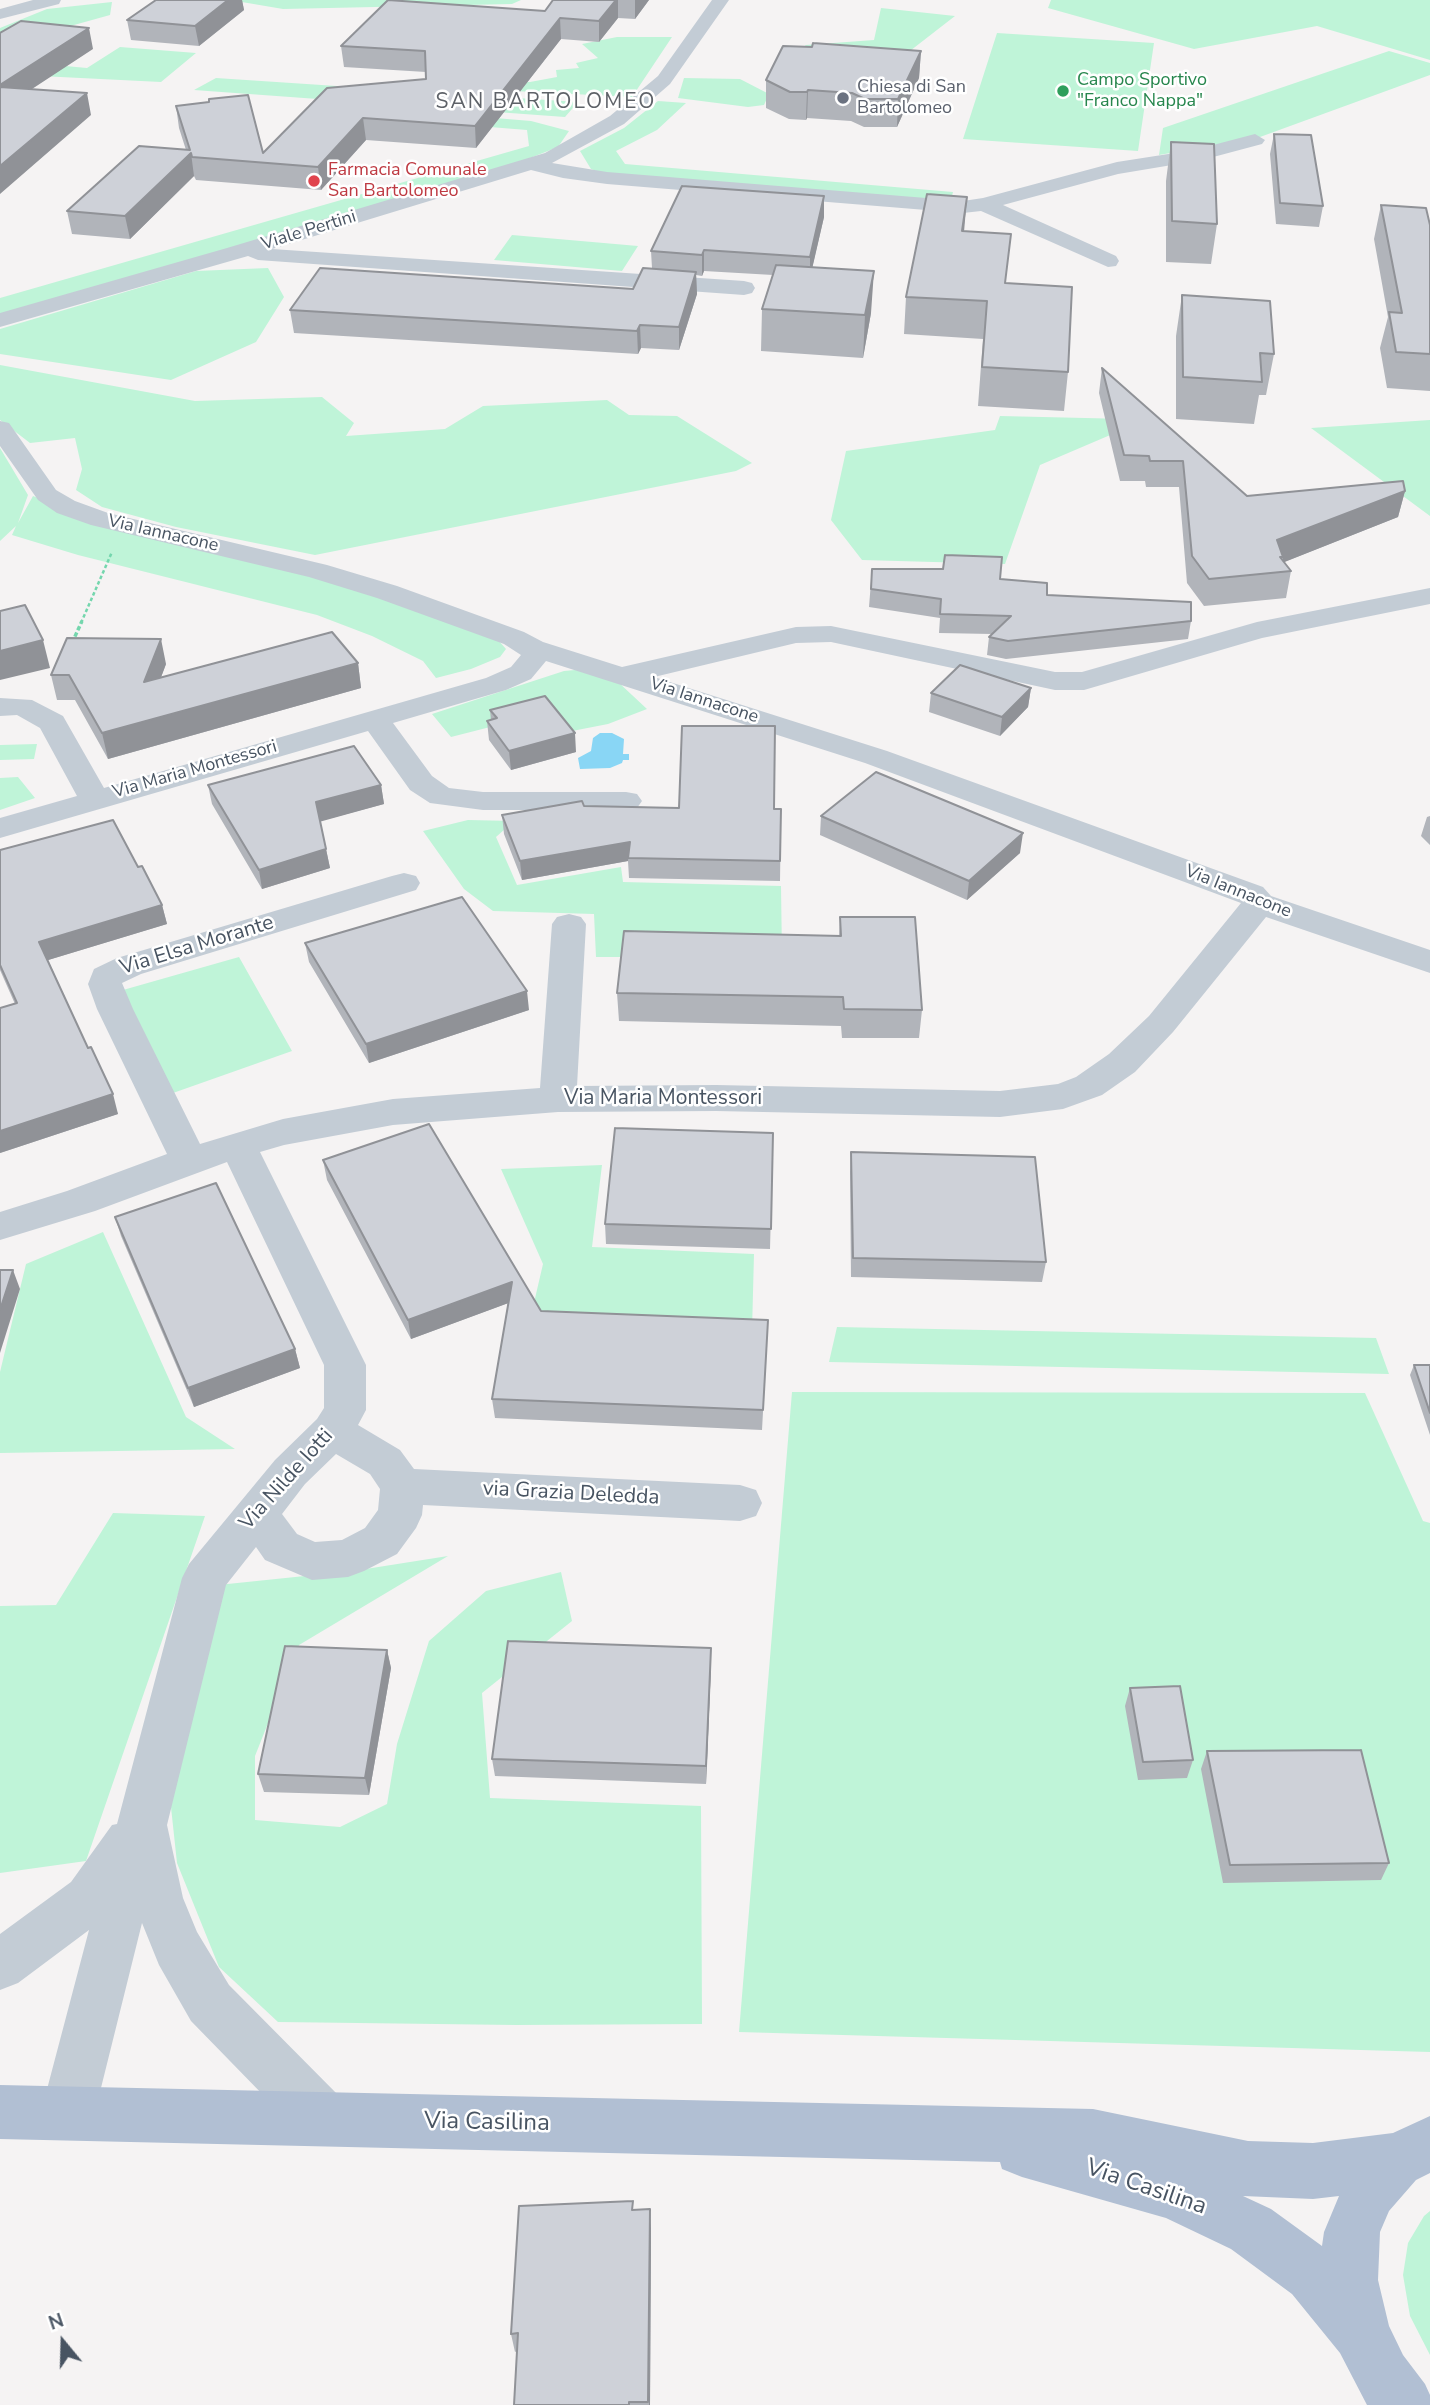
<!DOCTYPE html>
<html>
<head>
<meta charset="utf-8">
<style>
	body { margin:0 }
	#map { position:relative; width:1430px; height:2405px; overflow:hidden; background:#f5f3f3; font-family:"Nunito Sans",sans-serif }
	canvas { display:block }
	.north { position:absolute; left:28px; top:2307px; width:70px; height:70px; -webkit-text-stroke:5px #fff; paint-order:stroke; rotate:341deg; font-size:19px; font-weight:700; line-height:28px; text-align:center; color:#485462 }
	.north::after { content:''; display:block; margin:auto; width:24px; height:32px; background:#485462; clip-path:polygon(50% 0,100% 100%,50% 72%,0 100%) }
</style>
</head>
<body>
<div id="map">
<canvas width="1430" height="2405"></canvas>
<div class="north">N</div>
</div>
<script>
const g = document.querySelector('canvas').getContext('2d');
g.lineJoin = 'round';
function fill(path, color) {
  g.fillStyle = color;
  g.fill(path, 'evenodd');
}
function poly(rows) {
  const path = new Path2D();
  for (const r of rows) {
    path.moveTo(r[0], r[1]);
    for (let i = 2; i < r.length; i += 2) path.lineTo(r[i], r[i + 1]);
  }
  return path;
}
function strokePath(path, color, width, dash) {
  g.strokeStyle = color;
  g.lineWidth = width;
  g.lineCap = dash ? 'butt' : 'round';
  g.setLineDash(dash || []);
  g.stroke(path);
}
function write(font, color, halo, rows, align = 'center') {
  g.font = font + ' "Nunito Sans",sans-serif';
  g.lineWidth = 5;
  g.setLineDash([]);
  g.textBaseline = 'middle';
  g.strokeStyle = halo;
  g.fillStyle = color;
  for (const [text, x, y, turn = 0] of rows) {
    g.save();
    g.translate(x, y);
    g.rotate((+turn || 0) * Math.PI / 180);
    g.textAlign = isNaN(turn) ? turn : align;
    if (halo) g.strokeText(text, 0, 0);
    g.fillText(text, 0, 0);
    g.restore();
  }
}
fill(poly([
	[230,0,521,0,512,4,283,9],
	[1051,0,1430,0,1430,60,1317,26,1194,49,1048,8],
	[112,2,110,15,38,35,0,54,0,28,47,9],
	[881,8,955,16,897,61,788,57,806,45,874,40],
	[997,33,1154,43,1138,151,963,139],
	[617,37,672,37,632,97,514,91,497,81,530,82,557,77,556,70,579,68,576,63,598,58,582,44],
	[120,47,196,53,161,82,0,74,0,60,87,68],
	[1389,51,1430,63,1430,75,1260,137,1159,155,1163,128],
	[216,78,578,102,565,117,194,90],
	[684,78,740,79,769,94,764,105,748,107,678,98],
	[658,101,686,103,657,130,616,151,625,164,953,192,950,203,604,174,591,169,580,151,624,128],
	[399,110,531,121,569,131,558,147,510,166,0,316,0,298,529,146,527,130,390,119],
	[512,235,638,246,622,271,494,260],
	[268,268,284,297,256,342,171,380,0,354,0,329,196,271],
	[0,365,195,401,322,397,354,423,346,436,445,429,483,406,607,400,629,415,677,416,752,463,736,471,315,555,176,527,102,507,76,490,82,469,75,438,30,443,0,420],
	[1000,416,1128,419,1129,427,1040,465,1005,564,862,560,831,520,846,451,995,430],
	[1430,420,1430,516,1311,428],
	[0,448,28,495,18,523,33,496,81,515,298,567,498,640,506,649,500,657,471,669,436,678,423,661,372,636,317,615,78,555,12,535,16,526,0,541],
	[586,669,617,681,647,709,608,724,567,732,549,712,451,737,432,714,564,671],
	[37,744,34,759,0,760,0,745],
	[18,777,35,798,0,810,0,778],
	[468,820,514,821,496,837,517,885,621,867,623,882,781,886,782,957,596,957,594,914,493,911,464,889,423,831],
	[239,957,292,1051,173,1093,123,990],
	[602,1165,592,1247,754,1254,752,1331,530,1320,543,1264,501,1169],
	[103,1232,186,1417,235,1449,0,1453,0,1372,26,1264],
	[837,1327,1376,1338,1389,1374,829,1362],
	[792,1392,1365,1393,1423,1521,1430,1523,1430,2052,739,2032],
	[113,1513,205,1516,86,1861,0,1873,0,1606,56,1605],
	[448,1556,299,1645,255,1756,255,1820,340,1827,387,1804,397,1744,429,1641,486,1591,561,1572,572,1621,482,1693,490,1798,701,1806,702,2024,516,2025,278,2022,219,1967,177,1863,167,1770,218,1585,353,1571],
	[1430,2211,1430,2355,1410,2316,1403,2275,1408,2243,1424,2216]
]), '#bff4d8');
fill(poly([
	[600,733,612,733,624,739,623,754,629,754,629,760,623,760,622,763,610,768,580,769,578,758,591,751,593,738]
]), '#89d6f5');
strokePath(poly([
	[81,623,112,552]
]), '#74d6ad', 2.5, [3.5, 2.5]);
strokePath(poly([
	[72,643,82,621]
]), '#74d6ad', 3.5, [4.5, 2.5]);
fill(poly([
	[33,0,61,0,59,4,0,19,0,9,33,0],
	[712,0,729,0,670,84,624,124,552,163,607,172,963,201,983,198,1117,162,1194,150,1255,134,1265,140,1262,144,1202,160,1118,174,1003,205,1116,256,1119,261,1116,266,1108,267,981,211,963,213,607,184,563,178,531,170,272,249,744,281,752,283,755,288,752,293,744,295,258,260,248,256,0,327,0,313,227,248,545,153,610,116,658,76,712,0],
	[0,421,9,423,56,490,75,501,108,513,327,565,397,586,524,632,543,642,622,667,796,627,831,626,1055,672,1082,672,1257,622,1430,588,1430,604,1262,638,1084,690,1055,690,831,642,796,643,654,677,887,751,1263,887,1271,896,1430,950,1430,973,1266,917,1173,1032,1135,1072,1102,1095,1063,1109,1000,1117,716,1111,558,1112,393,1125,284,1145,260,1152,366,1365,366,1410,358,1425,400,1450,414,1469,740,1485,756,1490,762,1503,756,1516,740,1521,423,1505,422,1515,416,1528,397,1554,364,1571,348,1577,312,1580,265,1560,256,1547,226,1585,167,1825,183,1898,197,1932,229,1985,343,2100,351,2119,343,2138,324,2146,305,2138,191,2021,159,1965,142,1923,95,2112,87,2131,68,2139,49,2131,41,2112,89,1930,18,1983,0,1990,0,1934,71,1882,112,1825,117,1824,182,1578,189,1564,275,1460,317,1419,324,1408,324,1365,227,1162,95,1211,0,1240,0,1212,67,1191,167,1154,97,1009,88,984,94,969,117,958,392,876,404,873,416,876,420,883,416,890,141,974,122,983,133,1009,200,1144,283,1119,393,1099,540,1088,552,924,557,917,569,914,581,917,586,924,577,1086,716,1085,1000,1091,1058,1084,1076,1077,1109,1054,1149,1016,1241,903,865,763,546,661,531,679,506,690,393,723,432,776,449,788,483,792,626,792,637,794,642,801,637,808,626,810,483,810,430,803,410,790,368,731,0,838,0,818,77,796,40,728,17,715,0,716,0,698,32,700,63,716,104,788,486,678,511,667,521,655,504,644,377,598,309,577,91,525,57,513,38,500,0,446,0,421],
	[336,1454,370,1474,380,1489,378,1510,365,1528,342,1540,315,1542,297,1534,282,1514,305,1484,336,1454]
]), '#c3ccd5');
fill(poly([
	[0,2085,1093,2109,1248,2141,1313,2143,1393,2133,1430,2116,1430,2173,1416,2180,1389,2211,1380,2232,1378,2280,1389,2326,1403,2355,1425,2384,1430,2395,1430,2405,1367,2405,1340,2353,1292,2294,1231,2249,1166,2218,1022,2177,1002,2169,1000,2162,0,2139,0,2085],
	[1243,2196,1313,2199,1339,2196,1324,2232,1322,2246,1271,2209,1243,2196]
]), '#b1bfd3');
fill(poly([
	[156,0,242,0,244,10,199,46,131,40,127,20],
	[553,0,649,0,635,19,618,18,599,42,561,39,476,148,366,140,321,190,196,180,194,176,130,239,72,234,67,211,186,150,179,128,176,106,263,153,426,79,426,72,344,67,341,46,545,11],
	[921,51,919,78,897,127,864,127,851,121,807,118,806,120,789,119,766,108,766,80],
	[1274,134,1323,206,1319,227,1276,224,1270,154],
	[1171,142,1217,224,1211,264,1166,262,1166,181],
	[824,196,824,217,812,268,871,313,863,358,761,351,762,309,773,275,704,271,702,276,696,275,697,294,679,350,641,348,638,354,294,333,290,310,633,289,652,268,651,251],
	[1381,205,1430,225,1430,391,1387,388,1380,348,1388,317,1374,239],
	[964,231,1006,283,1068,372,1064,411,978,406,983,339,904,334,906,297],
	[1182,295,1274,354,1266,395,1259,395,1254,424,1176,419,1176,336],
	[1102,368,1247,496,1405,491,1398,517,1284,562,1291,571,1286,598,1204,606,1187,583,1179,487,1146,487,1145,481,1120,481,1099,393],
	[872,569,1000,579,1047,595,1191,621,1188,639,1006,659,987,655,989,637,992,634,939,633,940,618,869,607],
	[358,663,361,688,108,759,75,700,57,700,51,675,166,664,161,677],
	[1031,688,1028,707,1000,736,929,712,931,693],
	[490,710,576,752,511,770,489,740,487,721,491,720],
	[208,785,381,785,384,804,320,821,330,868,262,889,212,804],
	[584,806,781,809,780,881,629,878,628,861,522,880,504,834,502,815],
	[821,816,1020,853,967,900,820,835],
	[1430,816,1430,845,1421,836,1427,817],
	[0,850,138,867,162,905,167,924,48,960,118,1114,0,1153,0,1008,15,1004,0,970],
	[840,917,922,1010,919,1038,842,1038,841,1026,619,1021,617,993,839,936],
	[305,943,529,1010,369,1063,309,962],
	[773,1133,770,1249,606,1244,605,1224],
	[851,1152,1046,1262,1042,1282,851,1277,850,1172],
	[323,1160,541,1311,768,1320,762,1430,495,1418,492,1399,508,1303,411,1339,327,1180],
	[115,1217,295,1349,300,1368,194,1407,121,1236],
	[1414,1365,1430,1365,1430,1435,1410,1375],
	[387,1650,391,1668,369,1795,264,1792,258,1774],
	[711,1666,706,1784,495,1776,492,1759],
	[1130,1688,1193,1760,1187,1778,1138,1780,1125,1706],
	[1207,1751,1389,1863,1381,1880,1223,1883,1201,1769],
	[633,2210,651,2229,650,2405,514,2405,517,2351,515,2352,511,2334]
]), '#b1b4ba');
fill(poly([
	[228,0,242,0,244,10,199,46,195,26],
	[616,0,618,0,618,18,599,42,599,21],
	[635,0,649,0,635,19],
	[560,18,561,39,476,148,475,126],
	[89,28,93,49,3,108,0,95,0,85],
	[921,51,919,78,897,127,898,99],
	[808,90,807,118,806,120,807,92],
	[87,93,91,115,0,194,0,166],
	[363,118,366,140,321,190,318,167],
	[191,153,194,176,130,239,125,216],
	[824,196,824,217,810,278,810,257],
	[967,197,964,232,962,231],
	[704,250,704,271,702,276,702,255],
	[874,271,871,313,863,358,865,315],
	[696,272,697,294,679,350,679,327],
	[640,325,641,348,638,354,637,331],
	[1405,491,1398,517,1282,563,1283,557,1277,540],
	[161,639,166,664,150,707,144,682],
	[43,640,50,668,0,680,0,651],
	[358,663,361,688,108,759,102,733],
	[1031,688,1028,707,1000,736,1002,717],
	[575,733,576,752,511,770,509,751],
	[381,785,384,804,319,822,316,802],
	[1023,833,1020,853,967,900,969,881],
	[630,842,628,861,522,880,520,861],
	[326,849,330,868,262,889,259,870],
	[162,905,167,924,45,961,39,942],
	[527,991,529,1010,369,1063,366,1044],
	[113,1094,118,1114,0,1153,0,1131],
	[13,1270,20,1289,0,1353,0,1310],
	[512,1282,514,1301,411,1339,408,1320],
	[295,1349,300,1368,194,1407,188,1388],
	[711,1648,711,1666,706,1784,706,1766],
	[387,1650,391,1668,369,1795,365,1778],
	[650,2209,651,2229,650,2405,649,2405]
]), '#909297');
const building = poly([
	[156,0,228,0,195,26,127,20,156,0],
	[388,0,545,11,553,0,616,0,599,21,560,18,475,126,363,118,318,167,192,157,191,153,125,216,67,211,139,146,190,150,176,106,209,102,209,99,248,95,263,153,327,88,426,79,425,51,341,46,388,0],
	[21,21,89,28,0,85,0,33,21,21],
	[813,43,921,51,898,99,865,99,852,93,808,90,807,92,790,92,766,80,783,46,812,47,813,43],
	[0,87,87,93,0,166,0,87],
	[1274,134,1311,135,1323,206,1280,203,1274,134],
	[1171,142,1214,144,1217,224,1172,221,1171,142],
	[682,186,824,196,810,257,704,250,702,255,651,251,682,186],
	[927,194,967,197,962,231,1011,234,1005,283,1072,287,1068,372,982,367,987,301,906,297,927,194],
	[1381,205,1426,208,1430,225,1430,354,1396,352,1389,312,1402,313,1381,205],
	[776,265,874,271,865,315,762,309,776,265],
	[320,268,633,289,643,268,696,272,679,327,640,325,637,331,290,310,320,268],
	[1182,295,1270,301,1274,354,1260,353,1262,382,1183,377,1182,295],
	[1102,368,1247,496,1403,481,1405,491,1277,540,1283,557,1280,557,1291,571,1209,579,1192,556,1183,461,1150,461,1149,456,1124,455,1102,368],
	[945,555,1002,557,1000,579,1047,583,1047,595,1191,602,1191,621,1008,641,989,637,1011,616,940,614,941,599,871,589,872,569,943,569,945,555],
	[25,605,43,640,0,651,0,611,25,605],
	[332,632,358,663,102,733,69,675,51,675,67,638,161,639,144,682,332,632],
	[960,665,1031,688,1002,717,931,693,960,665],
	[545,696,575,733,509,751,487,721,497,718,490,710,545,696],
	[682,726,775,726,774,809,781,809,780,861,628,858,630,842,520,861,502,815,582,801,584,806,679,808,682,726],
	[354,746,381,785,316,802,326,849,259,870,208,785,354,746],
	[876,772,1023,833,969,881,821,816,876,772],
	[113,820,138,867,142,866,162,905,39,942,88,1048,91,1047,113,1094,0,1131,0,1008,17,1003,0,965,0,850,113,820],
	[462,897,527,991,366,1044,305,943,462,897],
	[840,917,915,917,922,1010,844,1009,843,997,617,993,624,931,841,936,840,917],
	[429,1124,541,1311,768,1320,763,1410,492,1399,512,1282,408,1320,323,1160,429,1124],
	[615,1128,773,1133,771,1229,605,1224,615,1128],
	[851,1152,1035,1157,1046,1262,853,1258,851,1152],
	[216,1183,295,1349,188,1388,115,1217,216,1183],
	[0,1270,13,1270,0,1310,0,1270],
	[1414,1365,1430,1365,1430,1413,1414,1365],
	[508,1641,711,1648,706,1766,492,1759,508,1641],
	[285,1646,387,1650,365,1778,258,1774,285,1646],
	[1180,1686,1193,1760,1143,1762,1130,1688,1180,1686],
	[1361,1750,1389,1863,1230,1865,1207,1751,1361,1750],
	[633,2201,632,2210,650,2209,648,2402,629,2402,629,2405,514,2405,518,2333,511,2334,519,2206,633,2201]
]);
fill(building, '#ced1d8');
strokePath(building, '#909297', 2);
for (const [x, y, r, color] of [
	[1063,91,7,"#2e9e5b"],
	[843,98,7,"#6b7280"],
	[314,181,7,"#e0444e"]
]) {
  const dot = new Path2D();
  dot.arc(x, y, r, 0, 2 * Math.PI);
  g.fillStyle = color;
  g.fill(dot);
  strokePath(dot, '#fff', 2.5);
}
write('18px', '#27864d', '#fff', [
	["Campo Sportivo",1077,81],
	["\"Franco Nappa\"",1077,102]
], 'left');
write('18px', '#5b616d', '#fff', [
	["Chiesa di San",857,88],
	["Bartolomeo",857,109]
], 'left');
write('18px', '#be3a42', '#fff', [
	["Farmacia Comunale",328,171],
	["San Bartolomeo",328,192]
], 'left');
write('18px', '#485462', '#fff', [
	["Viale Pertini",309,231,-17],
	["Via Iannacone",163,534,13],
	["Via Iannacone",704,701,18],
	["Via Maria Montessori",195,770,-16],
	["Via Iannacone",1238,892,22]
]);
g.letterSpacing = '2px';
write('21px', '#5e6268', '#fff', [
	["SAN BARTOLOMEO",546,103]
]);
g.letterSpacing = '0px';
write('21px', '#485462', '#fff', [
	["Via Elsa Morante",197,946,-17],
	["Via Maria Montessori",663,1099],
	["Via Nilde Iotti",287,1480,-48],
	["via Grazia Deledda",571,1494,3]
]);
write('24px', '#485462', '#fff', [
	["Via Casilina",487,2123,1],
	["Via Casilina",1146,2188,19]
]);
</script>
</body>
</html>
